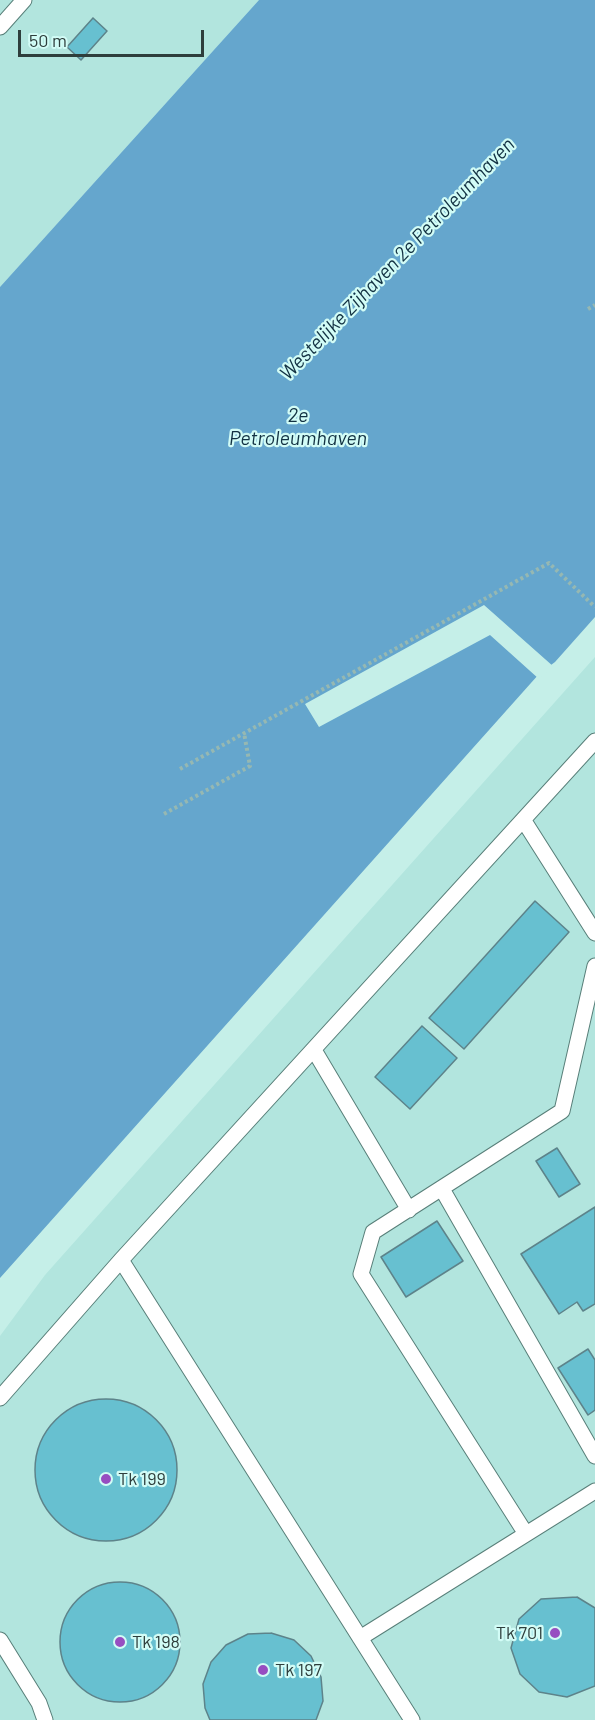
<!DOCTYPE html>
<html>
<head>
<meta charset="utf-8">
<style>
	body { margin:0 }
	#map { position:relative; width:595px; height:1720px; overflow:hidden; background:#c5efe8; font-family:Barlow,sans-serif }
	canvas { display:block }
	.scale { position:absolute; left:18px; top:30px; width:186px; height:27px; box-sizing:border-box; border:3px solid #2e3e3c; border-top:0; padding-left:8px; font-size:18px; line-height:21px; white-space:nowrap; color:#2e3e3c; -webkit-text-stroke:4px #d2fcf6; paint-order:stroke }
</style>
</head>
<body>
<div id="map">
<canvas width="595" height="1720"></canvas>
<div class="scale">50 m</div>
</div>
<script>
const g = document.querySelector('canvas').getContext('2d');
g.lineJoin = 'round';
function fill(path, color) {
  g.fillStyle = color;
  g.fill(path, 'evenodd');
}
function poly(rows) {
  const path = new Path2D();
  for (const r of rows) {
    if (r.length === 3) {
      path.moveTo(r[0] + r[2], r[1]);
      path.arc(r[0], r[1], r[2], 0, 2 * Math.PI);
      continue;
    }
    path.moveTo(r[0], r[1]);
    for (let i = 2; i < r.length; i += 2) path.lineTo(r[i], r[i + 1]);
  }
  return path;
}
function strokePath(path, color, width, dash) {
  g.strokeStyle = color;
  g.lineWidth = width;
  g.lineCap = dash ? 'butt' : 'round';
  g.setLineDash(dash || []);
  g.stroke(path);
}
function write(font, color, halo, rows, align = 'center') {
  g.font = font + ' Barlow,sans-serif';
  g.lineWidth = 4.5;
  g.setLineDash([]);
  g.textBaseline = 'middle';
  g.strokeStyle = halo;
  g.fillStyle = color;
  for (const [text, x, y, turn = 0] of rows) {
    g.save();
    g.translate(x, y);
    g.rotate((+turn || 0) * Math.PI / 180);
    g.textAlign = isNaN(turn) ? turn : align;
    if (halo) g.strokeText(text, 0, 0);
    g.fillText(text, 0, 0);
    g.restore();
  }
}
fill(poly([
	[0,0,259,0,0,287],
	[595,657,595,1720,0,1720,0,1336,45,1275]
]), '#b2e5de');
fill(poly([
	[259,0,595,0,595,617,555,662,539,674,0,1278,0,287]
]), '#65a6cd');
fill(poly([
	[484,605,554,667,539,679,490,635,319,727,305,704]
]), '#c5efe8');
const building = poly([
	[93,18,107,31,81,60,67,47,93,18],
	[535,901,569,932,464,1049,429,1018,535,901],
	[422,1026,457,1058,410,1109,375,1077,422,1026],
	[557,1148,580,1184,559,1197,536,1161,557,1148],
	[595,1207,595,1304,583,1311,577,1302,559,1314,521,1254,595,1207],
	[437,1221,463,1261,406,1297,381,1257,437,1221],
	[588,1349,595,1360,595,1410,588,1415,558,1368,588,1349],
	[106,1470,71],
	[120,1642,60],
	[577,1597,595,1608,595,1686,567,1697,539,1692,520,1674,511,1648,519,1619,541,1599,577,1597],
	[271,1633,294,1640,311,1656,321,1677,323,1701,316,1720,210,1720,205,1708,203,1684,211,1662,226,1645,248,1634,271,1633]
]);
fill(building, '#67c0d0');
strokePath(building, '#5d838a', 1.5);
const lane = poly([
	[0,27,24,0],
	[524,821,595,933],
	[314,1050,409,1210],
	[442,1189,595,1456],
	[121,1260,412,1720],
	[0,1398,121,1260,595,741],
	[526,1534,361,1274,373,1232,562,1111,595,966],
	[360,1638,595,1491],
	[0,1640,39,1703,45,1720]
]);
strokePath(lane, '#587f79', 17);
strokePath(poly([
	[588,309,595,305],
	[180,769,549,563,595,607],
	[164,814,250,766,244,733]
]), '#96b8b2', 4, [3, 3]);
strokePath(lane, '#fff', 15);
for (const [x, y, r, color] of [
	[106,1479,6,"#974ec1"],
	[555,1633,6,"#974ec1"],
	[120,1642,6,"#974ec1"],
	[263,1670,6,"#974ec1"]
]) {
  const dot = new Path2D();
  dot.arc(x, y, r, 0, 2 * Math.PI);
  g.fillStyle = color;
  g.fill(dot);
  strokePath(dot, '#d2fcf6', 2);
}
write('18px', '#2e3e3c', '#d2fcf6', [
	["Tk 199",118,1479],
	["Tk 701",543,1633,"right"],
	["Tk 198",132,1642],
	["Tk 197",275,1670]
], 'left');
write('italic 20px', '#123142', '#d2fcf6', [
	["Westelijke Zijhaven 2e Petroleumhaven",397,259,-46],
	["2e",298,415],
	["Petroleumhaven",298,438]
]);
</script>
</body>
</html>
